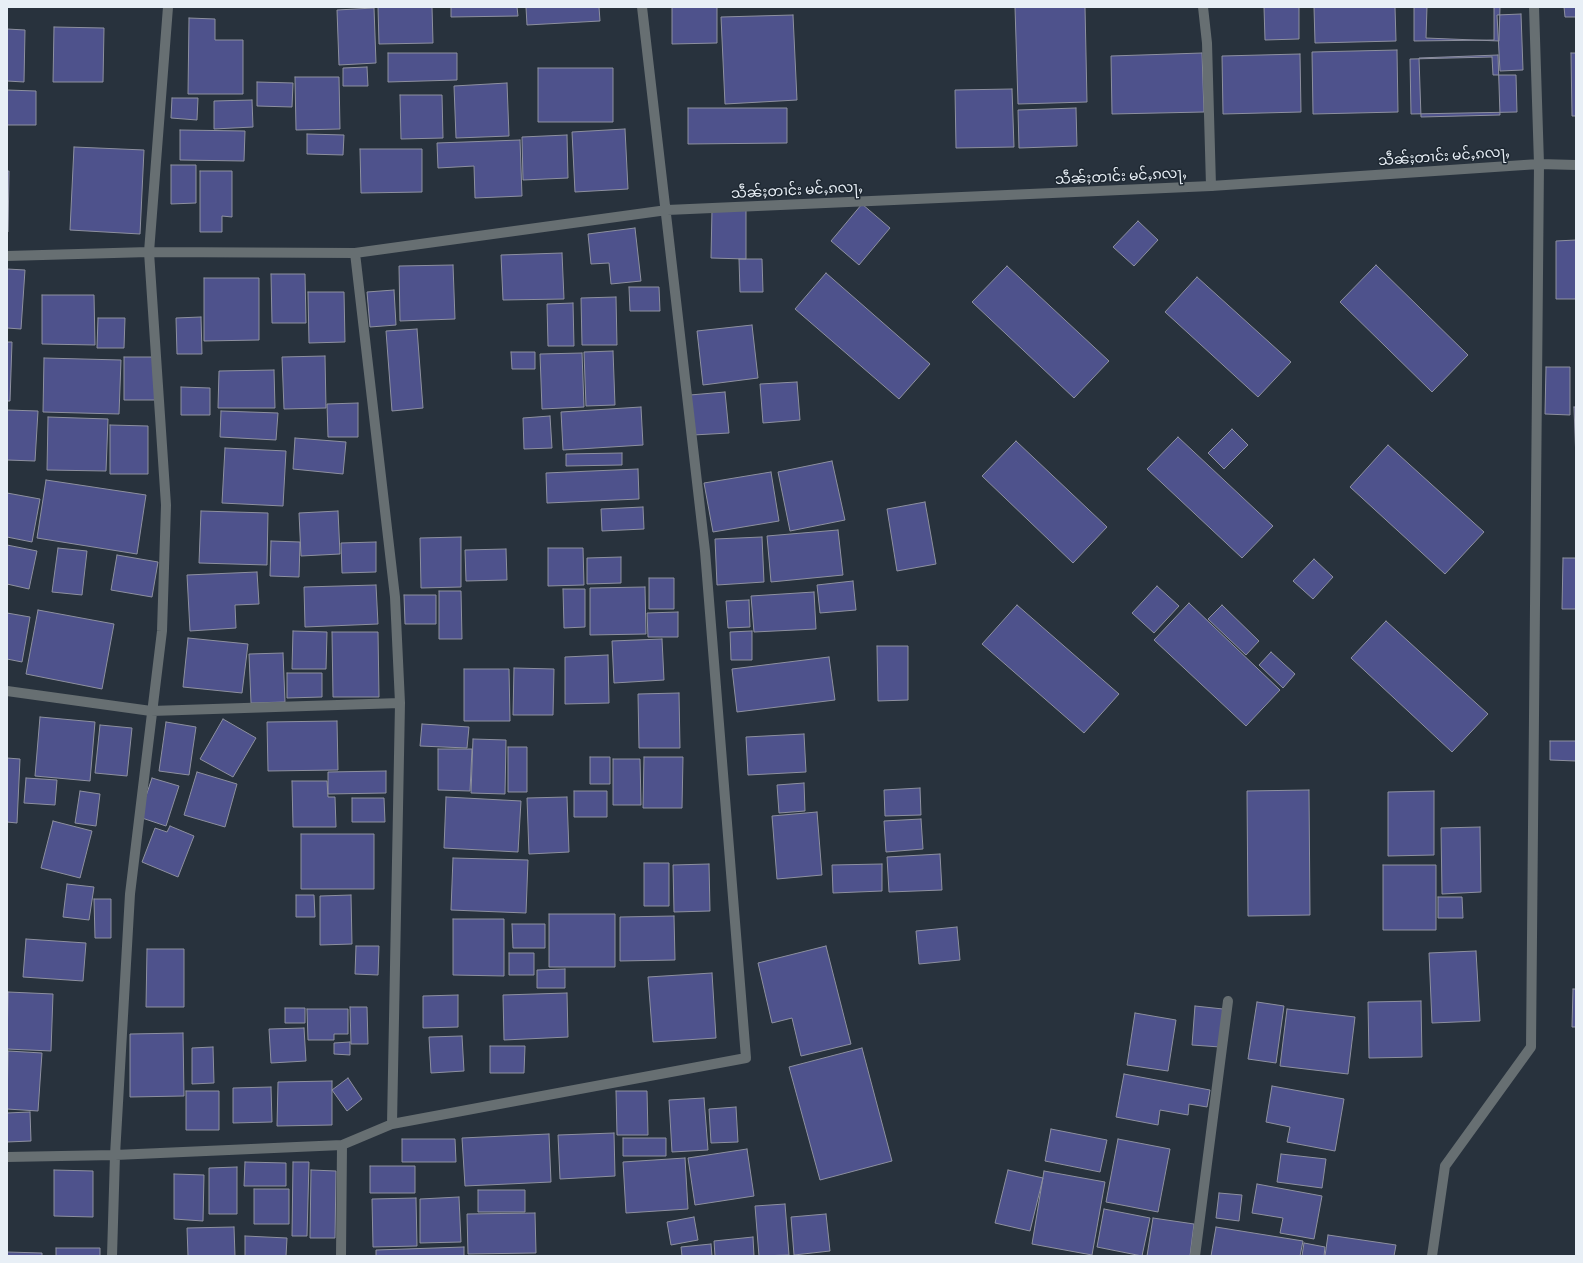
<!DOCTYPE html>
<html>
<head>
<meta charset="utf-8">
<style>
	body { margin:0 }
	#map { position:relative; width:1583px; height:1263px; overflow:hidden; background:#28323d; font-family:"Exo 2",sans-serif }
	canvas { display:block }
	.frame { position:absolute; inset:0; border:8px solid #e8eff6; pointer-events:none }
</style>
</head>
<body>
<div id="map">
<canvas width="1583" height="1263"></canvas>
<div class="frame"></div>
</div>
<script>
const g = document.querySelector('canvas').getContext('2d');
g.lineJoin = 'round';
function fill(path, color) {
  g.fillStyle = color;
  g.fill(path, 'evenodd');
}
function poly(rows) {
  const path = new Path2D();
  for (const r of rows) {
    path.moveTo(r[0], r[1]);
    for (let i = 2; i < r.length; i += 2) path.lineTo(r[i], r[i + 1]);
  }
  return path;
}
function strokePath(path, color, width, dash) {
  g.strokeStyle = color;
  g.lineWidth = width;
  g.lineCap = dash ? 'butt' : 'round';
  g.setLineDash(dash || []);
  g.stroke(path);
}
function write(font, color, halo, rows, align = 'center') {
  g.font = font + ' "Exo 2","Noto Sans Myanmar",sans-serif';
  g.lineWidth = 3;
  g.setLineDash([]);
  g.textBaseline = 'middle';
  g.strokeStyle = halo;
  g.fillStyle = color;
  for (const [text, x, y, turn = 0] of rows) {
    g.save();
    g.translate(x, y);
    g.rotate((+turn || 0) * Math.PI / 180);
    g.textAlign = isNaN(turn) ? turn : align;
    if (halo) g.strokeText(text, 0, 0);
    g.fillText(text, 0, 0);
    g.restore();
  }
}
const building = poly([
	[378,7,432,7,433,43,379,44,378,7],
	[451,7,517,7,518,16,451,17,451,7],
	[526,7,599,7,600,21,527,25,526,7],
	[672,7,717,7,717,43,672,44,672,7],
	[1015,7,1085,7,1087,102,1018,104,1015,7],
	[1264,7,1299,7,1299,39,1265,40,1264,7],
	[1314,7,1395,7,1396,41,1315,43,1314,7],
	[1414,7,1494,7,1494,40,1414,41,1414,7],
	[1427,7,1500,7,1499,41,1426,38,1427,7],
	[1564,7,1576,7,1576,17,1565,17,1564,7],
	[374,8,376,63,339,65,337,10,374,8],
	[1521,14,1523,70,1500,71,1497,15,1521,14],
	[793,15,797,100,725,104,721,17,793,15],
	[189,18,215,19,215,40,243,40,243,94,188,94,189,18],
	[54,27,104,28,103,82,53,82,54,27],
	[7,29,25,30,24,82,7,81,7,29],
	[1397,50,1398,112,1313,114,1312,52,1397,50],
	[388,53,457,53,457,80,388,82,388,53],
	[1202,53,1204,112,1112,114,1111,56,1202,53],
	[1571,53,1576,53,1576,116,1572,116,1571,53],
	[1300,54,1301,112,1223,114,1222,56,1300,54],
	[1498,55,1500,115,1421,117,1419,58,1498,55],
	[1492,57,1493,75,1516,75,1517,112,1411,114,1410,59,1492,57],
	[367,67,368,86,343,86,343,68,367,67],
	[538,68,613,68,613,122,538,122,538,68],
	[295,77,339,77,340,129,296,130,295,77],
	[257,82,293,83,292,107,257,106,257,82],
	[507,83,509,136,456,138,454,86,507,83],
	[1012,89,1014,147,956,148,955,90,1012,89],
	[7,90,36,91,36,125,7,125,7,90],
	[400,95,442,95,443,138,401,139,400,95],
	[172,98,198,98,197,120,171,118,172,98],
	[252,100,253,127,214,129,214,101,252,100],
	[688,108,787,108,787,143,688,144,688,108],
	[1076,108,1077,146,1019,148,1018,110,1076,108],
	[625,129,628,189,575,192,572,132,625,129],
	[180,130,245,131,244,161,180,160,180,130],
	[307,134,344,135,343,155,307,154,307,134],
	[567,135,568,178,523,180,522,137,567,135],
	[520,140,522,196,475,198,474,166,438,168,437,143,520,140],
	[74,147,144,150,140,234,70,230,74,147],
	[360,149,422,149,422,192,361,193,360,149],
	[171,165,196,165,196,203,171,204,171,165],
	[7,171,9,171,8,232,7,232,7,171],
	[200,171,232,171,232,217,222,216,222,232,200,232,200,171],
	[862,204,890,228,859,265,831,241,862,204],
	[712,210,746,210,746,259,711,258,712,210],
	[1138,221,1158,240,1134,266,1113,247,1138,221],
	[635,228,641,281,611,284,609,263,591,264,588,234,635,228],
	[1576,240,1576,299,1556,299,1556,241,1576,240],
	[562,253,564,299,503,300,501,255,562,253],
	[739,259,762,259,763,292,740,292,739,259],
	[453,265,455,319,400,321,399,266,453,265],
	[1376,265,1468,355,1432,392,1340,302,1376,265],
	[1007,266,1109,361,1074,398,972,302,1007,266],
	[7,269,25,270,21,329,7,328,7,269],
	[826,273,930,364,899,399,795,309,826,273],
	[271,274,305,274,306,323,272,323,271,274],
	[1197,277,1291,362,1258,397,1165,312,1197,277],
	[204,278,259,278,259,340,204,341,204,278],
	[629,287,659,287,660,311,630,311,629,287],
	[394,290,396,325,370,327,367,292,394,290],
	[308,292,344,292,345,342,309,343,308,292],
	[42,295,94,295,95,345,42,344,42,295],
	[616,297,617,345,582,345,581,298,616,297],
	[573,303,574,346,548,346,547,304,573,303],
	[201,317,202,354,177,354,176,318,201,317],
	[98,318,125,318,124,348,97,348,98,318],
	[752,325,758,378,703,385,697,331,752,325],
	[417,329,423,408,392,411,386,331,417,329],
	[7,342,12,342,10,401,7,401,7,342],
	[613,351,615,405,586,406,584,352,613,351],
	[511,352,535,352,535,369,512,369,511,352],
	[582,353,584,407,542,409,540,354,582,353],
	[325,356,326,408,284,409,282,357,325,356],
	[124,357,155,357,155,400,124,400,124,357],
	[44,358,121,360,119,414,43,412,44,358],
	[1546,367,1570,367,1570,415,1545,414,1546,367],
	[274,370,275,408,218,408,219,371,274,370],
	[797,382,800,420,763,423,760,384,797,382],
	[181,387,210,388,210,415,181,415,181,387],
	[725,392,729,433,693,435,690,395,725,392],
	[358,403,358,437,328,437,327,404,358,403],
	[641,407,643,445,563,450,561,412,641,407],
	[1574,407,1576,407,1576,461,1574,407],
	[7,410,38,411,35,461,7,460,7,410],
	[221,411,278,413,276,440,220,437,221,411],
	[550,416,552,448,524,449,523,418,550,416],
	[48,417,108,419,106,471,47,470,48,417],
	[110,425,148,426,148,474,110,474,110,425],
	[1232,429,1248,445,1224,469,1208,453,1232,429],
	[1178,437,1273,526,1242,558,1147,469,1178,437],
	[295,438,346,442,343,474,293,469,295,438],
	[1016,441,1107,527,1073,563,982,476,1016,441],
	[1388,445,1484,532,1445,574,1350,487,1388,445],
	[225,448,286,451,283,506,222,503,225,448],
	[622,453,622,465,566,466,566,454,622,453],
	[832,461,845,520,790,531,778,472,832,461],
	[638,469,639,499,547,503,546,473,638,469],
	[771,472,779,521,713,532,704,483,771,472],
	[46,480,146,495,137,554,37,538,46,480],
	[7,493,40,499,32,542,7,537,7,493],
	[925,502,936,564,897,571,887,509,925,502],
	[643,507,644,529,602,531,601,509,643,507],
	[201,511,268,513,267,565,199,563,201,511],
	[338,511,340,554,301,556,299,513,338,511],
	[838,530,843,575,771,582,767,536,838,530],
	[461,537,461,587,421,588,420,538,461,537],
	[762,537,764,582,717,585,715,539,762,537],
	[271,541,300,542,299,577,270,576,271,541],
	[376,542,376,572,342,573,341,543,376,542],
	[7,545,37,551,29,589,7,584,7,545],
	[58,548,87,551,82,595,52,592,58,548],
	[548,548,583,548,584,585,548,586,548,548],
	[506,549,507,580,466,581,465,550,506,549],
	[117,555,158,562,152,597,111,590,117,555],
	[621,557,621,583,587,584,587,558,621,557],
	[1563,558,1576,558,1576,609,1562,609,1563,558],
	[1314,559,1333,577,1313,599,1293,581,1314,559],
	[257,572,259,604,235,605,236,628,190,631,187,575,257,572],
	[649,578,674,578,674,609,649,609,649,578],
	[853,581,856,610,820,613,817,585,853,581],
	[376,585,378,624,305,627,304,587,376,585],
	[1157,586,1179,606,1154,633,1132,613,1157,586],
	[645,587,646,634,590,635,590,588,645,587],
	[563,589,585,589,585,627,564,628,563,589],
	[439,591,461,591,462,639,439,639,439,591],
	[814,592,816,629,754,632,751,596,814,592],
	[404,595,436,595,436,624,405,624,404,595],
	[749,600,750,627,728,628,726,601,749,600],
	[1189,603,1280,690,1246,726,1154,640,1189,603],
	[1017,605,1119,694,1084,733,982,644,1017,605],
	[1222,605,1259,641,1246,655,1208,619,1222,605],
	[38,610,114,624,102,689,26,674,38,610],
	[678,612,678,637,648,637,647,613,678,612],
	[7,613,30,617,22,662,7,659,7,613],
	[1386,621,1488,714,1452,752,1351,658,1386,621],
	[293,631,327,632,326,669,292,669,293,631],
	[752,631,752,660,731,660,730,632,752,631],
	[332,632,378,632,379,697,333,697,332,632],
	[188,638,248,644,242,693,183,687,188,638],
	[662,639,664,680,614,683,612,641,662,639],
	[877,646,908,646,908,700,878,701,877,646],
	[1271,652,1295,674,1283,688,1259,665,1271,652],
	[283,653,285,702,251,703,249,654,283,653],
	[608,655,609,703,565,704,565,657,608,655],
	[829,657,835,700,737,712,732,669,829,657],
	[514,668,554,669,553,715,513,715,514,668],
	[464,669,509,669,510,721,464,721,464,669],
	[287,673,322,673,322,697,287,698,287,673],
	[679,693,680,748,639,748,638,694,679,693],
	[40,717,95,722,90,781,35,776,40,717],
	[223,719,256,738,233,777,200,759,223,719],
	[337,721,338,770,268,771,267,722,337,721],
	[166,722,196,727,189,775,159,771,166,722],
	[422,724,469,727,467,748,420,746,422,724],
	[100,725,132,728,127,776,95,773,100,725],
	[804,734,806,772,748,775,746,737,804,734],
	[473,739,506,740,505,794,471,793,473,739],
	[1550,741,1576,741,1576,761,1550,760,1550,741],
	[508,747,527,747,527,792,508,792,508,747],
	[438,749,472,749,470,791,438,790,438,749],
	[590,757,610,757,610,784,590,784,590,757],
	[644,757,683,757,682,808,643,808,644,757],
	[7,758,20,759,17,823,7,822,7,758],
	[613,759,640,759,641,805,613,805,613,759],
	[386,771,386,793,328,794,328,772,386,771],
	[197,772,237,784,225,827,184,815,197,772],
	[26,778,57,780,55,805,24,803,26,778],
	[152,778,179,786,166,826,139,817,152,778],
	[292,781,327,781,328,797,335,797,336,827,293,827,292,781],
	[804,783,805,811,779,813,777,785,804,783],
	[920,788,921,815,885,816,884,790,920,788],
	[1309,790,1310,915,1248,916,1247,791,1309,790],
	[80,791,100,794,96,826,75,823,80,791],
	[574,791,607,791,607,817,574,817,574,791],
	[1434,791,1434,855,1388,856,1388,792,1434,791],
	[446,797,521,801,518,852,444,848,446,797],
	[567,797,569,852,529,854,527,798,567,797],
	[352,798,384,798,385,822,352,822,352,798],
	[817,812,822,875,777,879,772,816,817,812],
	[921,819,923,849,886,852,884,821,921,819],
	[53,821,92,831,80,878,41,868,53,821],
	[170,826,194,836,178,877,142,862,155,828,167,832,170,826],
	[1480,827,1481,892,1442,894,1441,828,1480,827],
	[301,834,374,834,374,889,301,889,301,834],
	[940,854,942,890,889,892,887,857,940,854],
	[453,858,528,860,526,913,451,910,453,858],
	[644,863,669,863,669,906,644,906,644,863],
	[709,864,710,911,674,912,673,865,709,864],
	[882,864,882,891,833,893,832,865,882,864],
	[1383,865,1436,865,1436,930,1383,930,1383,865],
	[67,884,94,887,89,920,63,917,67,884],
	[296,895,314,895,315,917,296,917,296,895],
	[351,895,352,944,320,945,320,896,351,895],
	[1438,897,1462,897,1463,918,1438,918,1438,897],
	[94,899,111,899,111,938,95,938,94,899],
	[549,914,615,914,615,967,549,967,549,914],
	[674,916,675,960,620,961,620,917,674,916],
	[453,919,504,919,504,976,453,975,453,919],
	[512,924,545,924,545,948,513,948,512,924],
	[957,927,960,960,919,964,916,931,957,927],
	[26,939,86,943,83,981,23,977,26,939],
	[356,946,379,946,378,975,355,974,356,946],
	[826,946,851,1044,801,1056,792,1018,772,1023,758,963,826,946],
	[147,949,184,949,184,1007,146,1007,147,949],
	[1476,951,1480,1021,1432,1023,1429,953,1476,951],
	[509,953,534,953,534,975,509,975,509,953],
	[565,969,565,988,537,988,537,970,565,969],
	[712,973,716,1038,653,1042,648,977,712,973],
	[1573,989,1576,989,1576,1027,1572,1027,1573,989],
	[8,992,53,994,51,1051,7,1049,8,992],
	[567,993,568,1037,504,1040,503,995,567,993],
	[458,995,458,1027,423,1028,423,996,458,995],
	[1421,1001,1422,1057,1369,1058,1368,1002,1421,1001],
	[1257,1002,1284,1006,1276,1063,1248,1059,1257,1002],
	[1195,1006,1223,1009,1220,1047,1192,1045,1195,1006],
	[350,1007,367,1007,368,1044,351,1044,350,1007],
	[285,1008,305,1008,305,1023,285,1023,285,1008],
	[307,1009,348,1009,348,1034,334,1034,334,1040,308,1040,307,1009],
	[1287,1009,1355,1017,1348,1074,1280,1066,1287,1009],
	[1135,1013,1176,1020,1168,1071,1127,1065,1135,1013],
	[304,1028,306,1061,271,1063,269,1029,304,1028],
	[183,1033,184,1096,130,1097,130,1034,183,1033],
	[462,1036,464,1071,431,1073,429,1037,462,1036],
	[350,1042,350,1055,334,1054,334,1043,350,1042],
	[490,1046,525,1046,524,1073,490,1073,490,1046],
	[213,1047,214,1083,192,1084,192,1048,213,1047],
	[862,1048,892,1161,820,1180,789,1067,862,1048],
	[8,1051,42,1053,38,1111,7,1109,8,1051],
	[1124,1074,1210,1090,1207,1107,1189,1104,1188,1115,1160,1110,1158,1125,1116,1117,1124,1074],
	[348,1078,362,1099,347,1111,332,1090,348,1078],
	[332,1081,332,1125,277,1126,278,1082,332,1081],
	[1272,1086,1344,1099,1335,1151,1287,1142,1290,1127,1266,1122,1272,1086],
	[271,1087,272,1122,233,1123,233,1088,271,1087],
	[186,1091,219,1091,219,1130,186,1130,186,1091],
	[616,1091,647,1091,648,1135,617,1135,616,1091],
	[704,1098,708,1150,672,1152,669,1100,704,1098],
	[736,1107,738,1142,711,1143,709,1109,736,1107],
	[30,1112,31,1141,7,1142,7,1113,30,1112],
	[1051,1129,1107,1140,1100,1172,1045,1161,1051,1129],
	[614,1133,615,1176,560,1179,558,1135,614,1133],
	[549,1134,551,1182,465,1186,462,1138,549,1134],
	[623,1138,666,1138,666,1156,623,1156,623,1138],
	[402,1139,455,1139,456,1162,402,1162,402,1139],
	[1118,1139,1170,1149,1158,1212,1106,1202,1118,1139],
	[747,1149,754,1196,695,1205,688,1158,747,1149],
	[1281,1154,1326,1159,1322,1188,1277,1182,1281,1154],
	[685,1158,688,1209,626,1213,623,1162,685,1158],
	[245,1162,286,1163,286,1186,244,1186,245,1162],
	[293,1162,309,1162,307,1236,292,1236,293,1162],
	[370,1166,415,1166,415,1193,370,1193,370,1166],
	[237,1167,237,1214,209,1214,209,1168,237,1167],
	[54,1170,93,1171,93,1217,54,1216,54,1170],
	[311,1170,336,1171,335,1238,310,1238,311,1170],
	[1008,1170,1043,1178,1030,1231,995,1223,1008,1170],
	[1044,1171,1105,1182,1092,1255,1032,1244,1044,1171],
	[174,1174,204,1175,203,1221,174,1219,174,1174],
	[1257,1184,1322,1196,1314,1239,1280,1233,1283,1218,1252,1213,1257,1184],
	[254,1189,289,1189,289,1224,254,1224,254,1189],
	[478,1190,525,1190,525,1212,478,1212,478,1190],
	[1219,1193,1242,1195,1239,1221,1216,1218,1219,1193],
	[459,1197,461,1242,420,1243,420,1199,459,1197],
	[416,1198,417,1246,373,1247,372,1199,416,1198],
	[785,1204,789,1255,759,1256,755,1206,785,1204],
	[1104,1209,1150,1218,1142,1256,1097,1247,1104,1209],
	[535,1213,536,1253,468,1254,467,1214,535,1213],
	[826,1214,830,1251,794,1255,791,1217,826,1214],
	[694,1217,698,1240,671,1245,667,1222,694,1217],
	[1153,1218,1194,1224,1190,1256,1147,1256,1153,1218],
	[234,1227,235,1256,188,1256,187,1228,234,1227],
	[1216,1227,1303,1241,1300,1256,1211,1256,1216,1227],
	[1328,1235,1396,1245,1394,1256,1325,1256,1328,1235],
	[245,1236,287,1238,286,1256,245,1256,245,1236],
	[753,1237,754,1256,715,1256,714,1241,753,1237],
	[1304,1243,1325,1247,1324,1256,1302,1256,1304,1243],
	[711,1244,712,1256,682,1256,681,1247,711,1244],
	[464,1247,464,1256,376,1256,376,1250,464,1247],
	[56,1248,100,1248,100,1256,56,1256,56,1248],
	[7,1252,42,1253,42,1256,7,1256,7,1252]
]);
fill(building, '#4e528c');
strokePath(building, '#8d909f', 1);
strokePath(poly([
	[1203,7,1207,43,1211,186]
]), '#676f72', 10);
strokePath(poly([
	[355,253,395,597,400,703,392,1124],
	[7,256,149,252,355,253,667,210,1211,186,1539,164,1576,165],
	[7,691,151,711,400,703],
	[7,1157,115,1155,342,1145],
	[112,1256,115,1155,130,894,162,631,166,505,149,252,168,7],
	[341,1256,342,1145,392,1124,746,1058,705,551,642,7],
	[1195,1256,1228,1001],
	[1432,1256,1445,1166,1531,1047,1539,164,1534,7]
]), '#676f72', 10);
write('14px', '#e8eff6', '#1e2832', [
	["သဵၼ်ႈတၢင်း မင်ႇၵလႃႇ",1444,156,-4],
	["သဵၼ်ႈတၢင်း မင်ႇၵလႃႇ",1121,176,-3],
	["သဵၼ်ႈတၢင်း မင်ႇၵလႃႇ",797,190,-3]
]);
</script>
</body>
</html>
